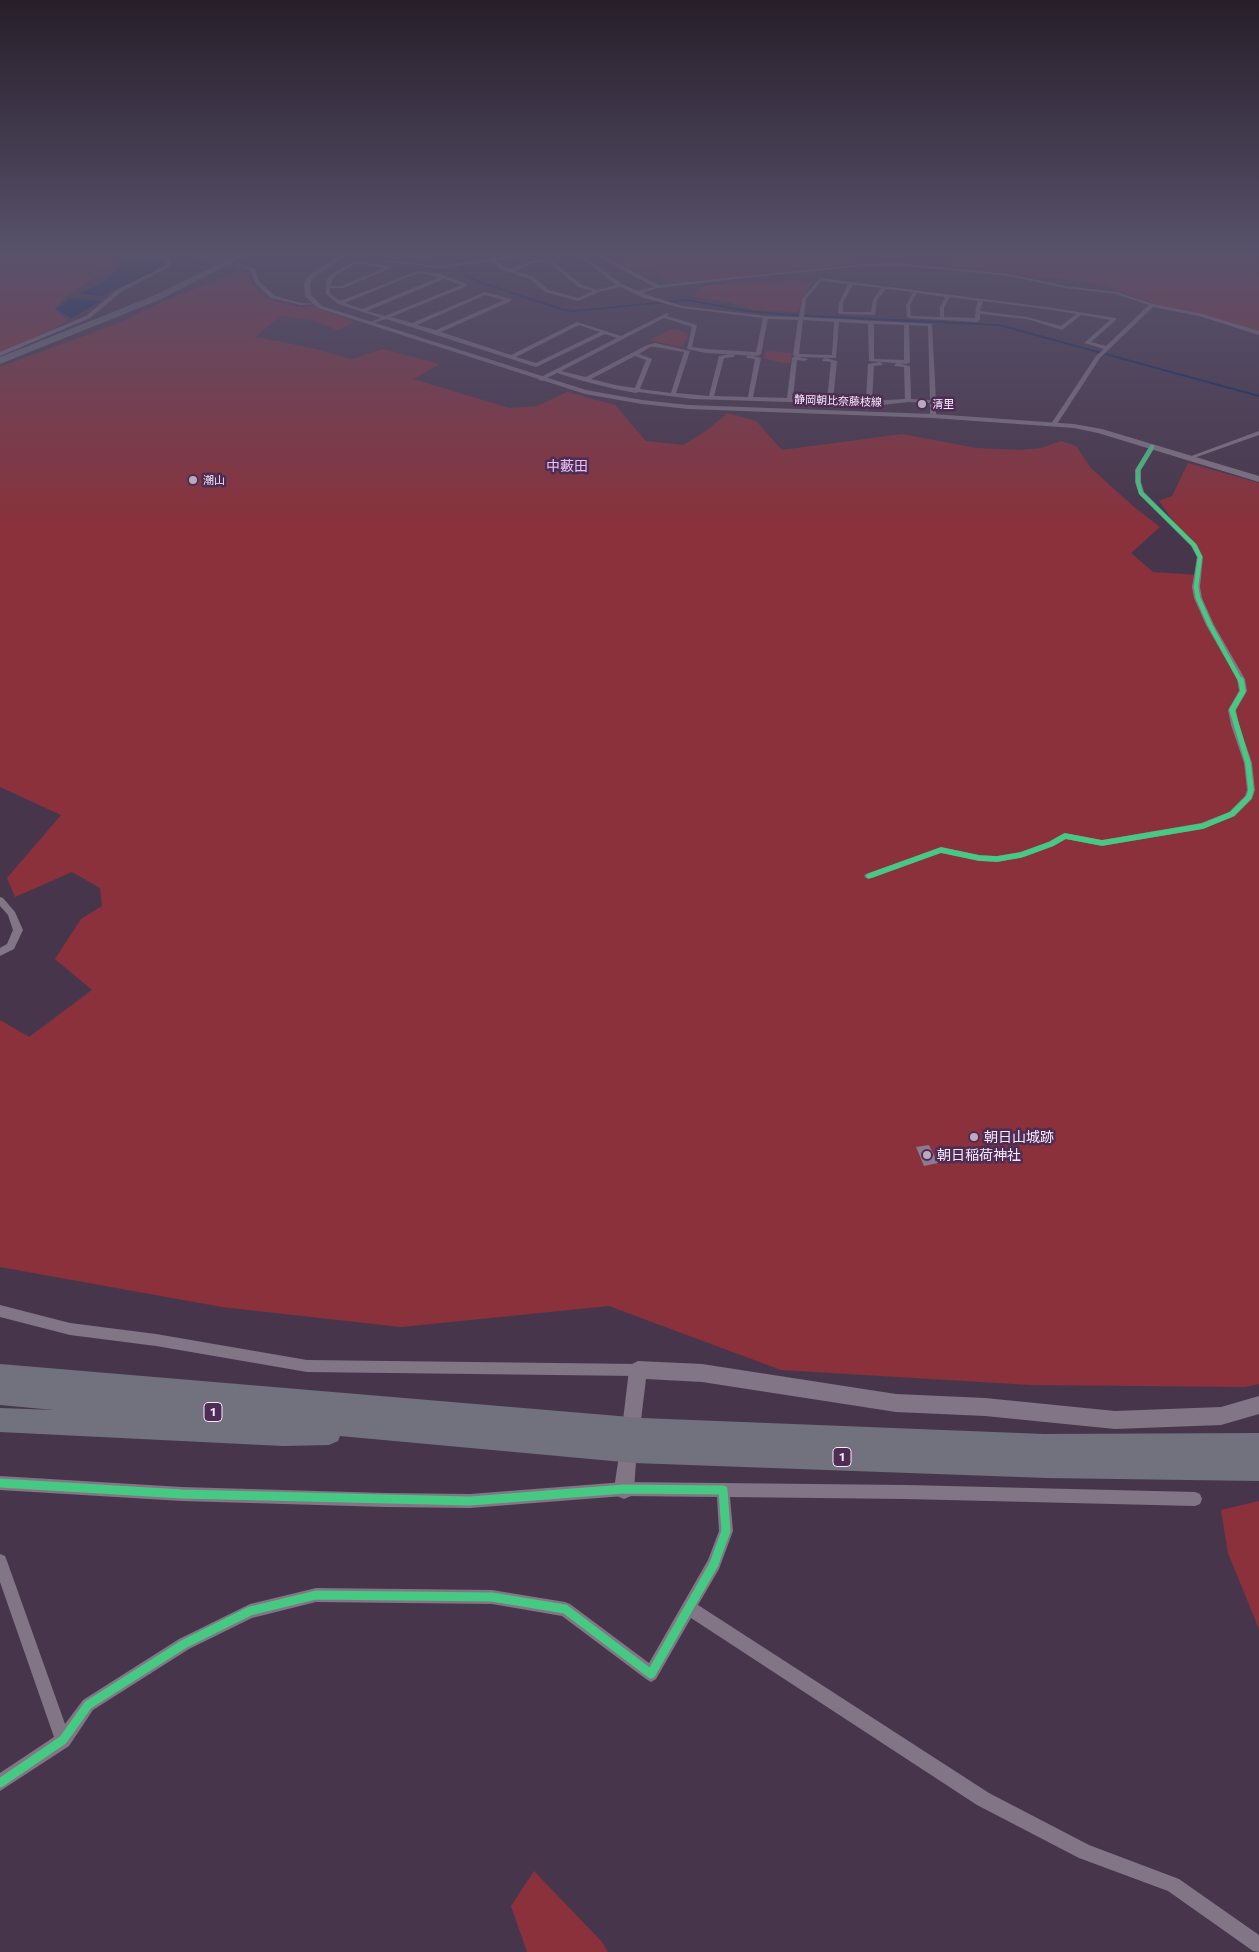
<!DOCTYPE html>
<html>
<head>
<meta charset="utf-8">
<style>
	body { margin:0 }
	canvas { display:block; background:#47364b }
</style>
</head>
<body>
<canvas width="1259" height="1952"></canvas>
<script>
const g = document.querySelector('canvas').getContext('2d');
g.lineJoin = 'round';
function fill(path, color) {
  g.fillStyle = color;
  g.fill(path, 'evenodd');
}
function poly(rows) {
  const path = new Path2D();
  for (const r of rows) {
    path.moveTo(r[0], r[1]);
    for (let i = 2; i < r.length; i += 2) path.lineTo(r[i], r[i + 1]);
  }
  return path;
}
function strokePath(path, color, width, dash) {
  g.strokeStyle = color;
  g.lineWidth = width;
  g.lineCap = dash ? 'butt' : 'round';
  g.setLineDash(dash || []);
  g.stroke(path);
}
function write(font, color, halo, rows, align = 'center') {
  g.font = font + ' Commissioner,"Noto Sans JP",sans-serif';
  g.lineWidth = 5;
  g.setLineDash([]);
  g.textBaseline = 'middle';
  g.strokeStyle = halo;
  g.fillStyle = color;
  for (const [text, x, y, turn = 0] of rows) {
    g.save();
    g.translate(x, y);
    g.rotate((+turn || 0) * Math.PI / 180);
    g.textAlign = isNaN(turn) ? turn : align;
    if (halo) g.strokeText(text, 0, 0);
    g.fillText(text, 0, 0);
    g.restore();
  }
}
fill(poly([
	[0,256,119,256,121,260,65,297,54,309,68,321,0,355],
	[606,256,1259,256,1259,332,1218,319,1158,305,1097,283,954,268,941,261,882,261,685,283,663,280,645,269,630,268],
	[242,270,263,297,296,307,311,306,355,322,337,330,315,321,280,316,255,337,312,348,352,359,383,349,425,360,440,364,413,379,509,408,537,406,567,392,615,405,646,441,683,445,703,433,728,413,756,421,782,450,902,434,976,448,1019,450,1041,448,1061,441,1076,446,1091,468,1134,507,1160,527,1131,553,1153,572,1198,575,1200,558,1159,501,1172,496,1188,463,1259,483,1259,1384,1245,1387,1031,1385,781,1370,609,1306,401,1327,222,1307,0,1267,0,1020,29,1037,92,990,55,959,81,919,102,906,100,888,72,872,15,897,7,878,61,815,0,787,0,367,121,322,160,303],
	[786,280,814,281,802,298,797,312,753,310,725,301,699,298,693,296,701,288,709,285],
	[672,329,688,333,683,347,649,340],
	[765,351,792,353,790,363,781,363,764,358],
	[1259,1501,1259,1629,1228,1553,1221,1510],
	[534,1871,602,1942,608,1952,527,1952,511,1906]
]), '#8a313b');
fill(poly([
	[162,259,163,267,101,296,78,294,106,281,124,261],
	[70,298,102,301,71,318,56,309]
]), '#06275f');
strokePath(poly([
	[454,256,465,275,479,282,564,310,575,311,687,300,747,311,788,315,999,325,1259,396]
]), '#06275f', 2);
fill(poly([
	[929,1145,938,1163,924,1166,916,1147]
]), '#8d7992');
strokePath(poly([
	[205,259,246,268]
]), '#625166', 5, [5, 2.5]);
fill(poly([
	[145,256,170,257,171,266,121,292,90,318,0,356,0,352,86,316,117,290,167,265,166,259,145,256],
	[189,256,196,256,207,259,205,260,189,256],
	[405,256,415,256,430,259,428,260,405,256],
	[514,256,524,256,496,261,504,267,511,269,530,261,549,259,582,285,597,290,616,285,580,256,584,256,622,284,638,291,654,287,598,256,603,256,659,285,866,264,898,263,1009,274,1065,286,1117,292,1153,304,1202,314,1259,331,1259,335,1199,316,1153,307,1100,358,1057,424,1054,426,1051,424,1096,356,1104,349,1084,343,1110,320,1081,315,1062,330,1027,319,980,314,980,320,977,322,909,318,907,317,906,305,913,292,886,289,877,300,875,315,840,314,838,313,839,303,848,284,821,281,806,299,804,317,932,324,936,402,936,416,933,418,930,416,930,403,908,402,882,405,693,399,638,392,636,393,615,389,583,381,557,373,541,381,538,379,539,378,617,338,605,334,536,367,386,319,370,324,370,322,381,318,338,304,326,294,326,281,330,275,355,261,393,267,344,288,330,288,330,294,340,301,418,271,440,274,467,284,467,286,391,317,412,323,485,292,511,299,511,301,441,332,511,355,577,322,621,336,667,313,669,314,667,316,697,325,692,347,706,349,756,352,763,318,682,308,644,298,620,287,599,292,578,301,545,292,530,279,500,269,491,262,439,268,381,261,383,260,439,266,488,259,487,258,489,257,493,259,514,256],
	[548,261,578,287,593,291,578,298,549,290,534,277,515,271,533,263,548,261],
	[356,263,385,268,341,286,330,286,334,277,356,263],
	[898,265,1009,276,1065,288,1116,294,1149,305,1106,346,1091,342,1116,320,1116,318,1053,308,820,278,802,299,799,317,766,316,682,306,642,293,658,288,744,278,866,266,898,265],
	[418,273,440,277,362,309,345,303,418,273],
	[444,279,461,285,385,316,367,311,444,279],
	[853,285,881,288,873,300,871,312,843,312,843,303,853,285],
	[917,293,945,297,940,307,940,317,911,316,910,305,917,293],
	[485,295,504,300,436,330,417,325,485,295],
	[950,297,978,301,976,307,975,318,944,317,944,307,950,297],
	[983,301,1053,310,1076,314,1061,326,1027,317,980,311,983,301],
	[664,318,692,327,687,349,706,353,758,356,761,354,768,319,798,320,793,355,795,356,792,358,787,398,753,397,761,358,749,355,746,357,747,358,755,359,748,397,714,396,724,358,734,357,734,355,732,354,719,356,709,396,676,393,690,351,655,343,647,345,586,377,561,371,664,318],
	[803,320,834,322,832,355,799,354,803,320],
	[839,322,868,324,869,361,907,364,910,362,909,325,928,326,930,400,911,399,910,366,897,363,894,365,895,366,904,367,905,399,872,401,874,366,882,365,883,364,880,362,868,364,866,401,833,400,837,361,825,358,822,360,823,361,831,362,827,400,793,398,797,360,805,361,808,359,798,357,836,358,839,322],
	[874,324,904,325,904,360,874,359,874,324],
	[579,325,600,332,536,363,516,357,579,325],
	[650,347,655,347,684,352,671,393,640,389,652,359,639,354,650,347],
	[635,356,646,360,635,388,615,385,591,379,635,356],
	[246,267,255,269,259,281,275,296,301,303,316,304,301,305,271,298,255,283,251,271,244,268,246,267],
	[1259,431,1259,435,1191,459,1186,458,1259,431],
	[1152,445,1155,447,1141,470,1141,482,1144,492,1197,545,1203,557,1200,587,1202,598,1214,625,1245,679,1247,691,1236,710,1239,725,1252,763,1255,790,1252,799,1235,816,1203,829,1102,846,1066,839,1054,846,1024,857,997,862,979,861,941,853,872,878,866,878,864,876,866,874,941,847,979,855,997,856,1020,852,1048,842,1065,833,1102,840,1201,823,1229,812,1245,796,1247,790,1244,763,1231,725,1228,710,1239,691,1237,679,1206,625,1194,598,1192,587,1197,557,1191,546,1139,494,1135,482,1135,470,1149,447,1152,445],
	[0,897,3,898,15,912,23,930,14,949,0,956,0,948,7,944,13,930,8,915,0,906,0,897],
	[0,1305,70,1323,156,1334,307,1360,638,1364,643,1366,644,1370,643,1374,638,1376,307,1372,156,1346,70,1335,0,1317,0,1305],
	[0,1476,182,1487,386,1493,470,1494,624,1482,906,1485,1195,1492,1200,1494,1202,1499,1200,1504,1195,1506,906,1499,730,1497,733,1531,719,1569,698,1605,989,1793,1089,1845,1179,1879,1259,1935,1259,1952,1253,1951,1168,1891,1079,1858,977,1805,691,1618,656,1679,651,1682,646,1679,562,1616,492,1604,316,1602,252,1618,189,1649,93,1710,69,1746,0,1791,0,1773,54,1737,0,1582,0,1554,5,1556,7,1561,65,1724,83,1700,179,1639,250,1604,316,1588,492,1590,565,1602,570,1604,649,1663,708,1560,719,1531,717,1497,624,1496,470,1508,386,1507,182,1501,0,1490,0,1476]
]), '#827586');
fill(poly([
	[339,256,346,256,314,277,310,283,311,295,322,306,586,390,642,400,688,405,933,414,1074,424,1102,429,1259,476,1259,482,1098,433,1074,428,933,418,688,409,642,404,585,394,318,308,305,296,304,283,309,275,339,256],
	[638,1361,702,1364,896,1394,985,1398,1115,1411,1221,1407,1259,1396,1259,1414,1221,1425,1115,1429,985,1416,896,1412,702,1382,646,1379,641,1420,639,1426,632,1429,625,1426,623,1420,629,1370,632,1364,638,1361],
	[627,1453,634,1455,636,1462,634,1489,631,1496,624,1499,617,1496,614,1489,618,1462,620,1455,627,1453]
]), '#827586');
fill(poly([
	[235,256,245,256,159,300,0,364,0,357,153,296,235,256],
	[0,1364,642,1418,1044,1434,1259,1433,1259,1481,1047,1478,634,1463,340,1436,338,1441,329,1445,283,1446,0,1432,0,1408,54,1410,0,1405,0,1364]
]), '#71727d');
strokePath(poly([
	[1152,447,1138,470,1138,482,1141,493,1194,545,1200,557,1196,587,1198,598,1210,625,1241,682]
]), '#46c982', 4.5);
strokePath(poly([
	[869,876,941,850,979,858,997,859,1021,855,1051,844,1065,836,1102,843,1203,826,1232,814,1249,797,1251,790,1248,763,1232,710,1243,691,1241,680]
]), '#46c982', 5.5);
strokePath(poly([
	[0,1483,182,1494,470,1501,624,1489,723,1490,726,1531,714,1564,651,1674,565,1609,492,1597,316,1595,250,1611,184,1644,88,1705,63,1740,0,1783]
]), '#46c982', 9);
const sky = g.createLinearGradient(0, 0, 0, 529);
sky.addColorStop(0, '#271e29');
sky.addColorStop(0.48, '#58526c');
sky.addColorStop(1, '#58526c00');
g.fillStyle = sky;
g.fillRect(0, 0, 1259, 529);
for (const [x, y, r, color] of [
	[922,404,5,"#bbaabf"],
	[193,480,5,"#bbaabf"],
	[974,1137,5,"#bbaabf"],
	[927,1155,5,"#bbaabf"]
]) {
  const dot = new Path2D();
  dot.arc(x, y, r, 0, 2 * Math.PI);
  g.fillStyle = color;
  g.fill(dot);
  strokePath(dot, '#4d2d54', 2);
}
write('11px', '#f9e9fd', '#4d2d54', [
	["静岡朝比奈藤枝線",838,401,2]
]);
write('11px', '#f9e9fd', '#4d2d54', [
	["清里",932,404],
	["潮山",203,480]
], 'left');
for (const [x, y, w] of [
	[213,1412,18],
	[842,1457,18]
]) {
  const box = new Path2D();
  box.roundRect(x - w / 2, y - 9.5, w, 19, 4);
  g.fillStyle = '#4d2d54';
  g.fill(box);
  strokePath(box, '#f9e9fd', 1);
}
write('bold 12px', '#f9e9fd', null, [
	["1",213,1412],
	["1",842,1457]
]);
write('14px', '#e8c1f1', '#4d2d54', [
	["中藪田",567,466]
]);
write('14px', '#f9e9fd', '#4d2d54', [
	["朝日山城跡",984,1137],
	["朝日稲荷神社",937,1155]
], 'left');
</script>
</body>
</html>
